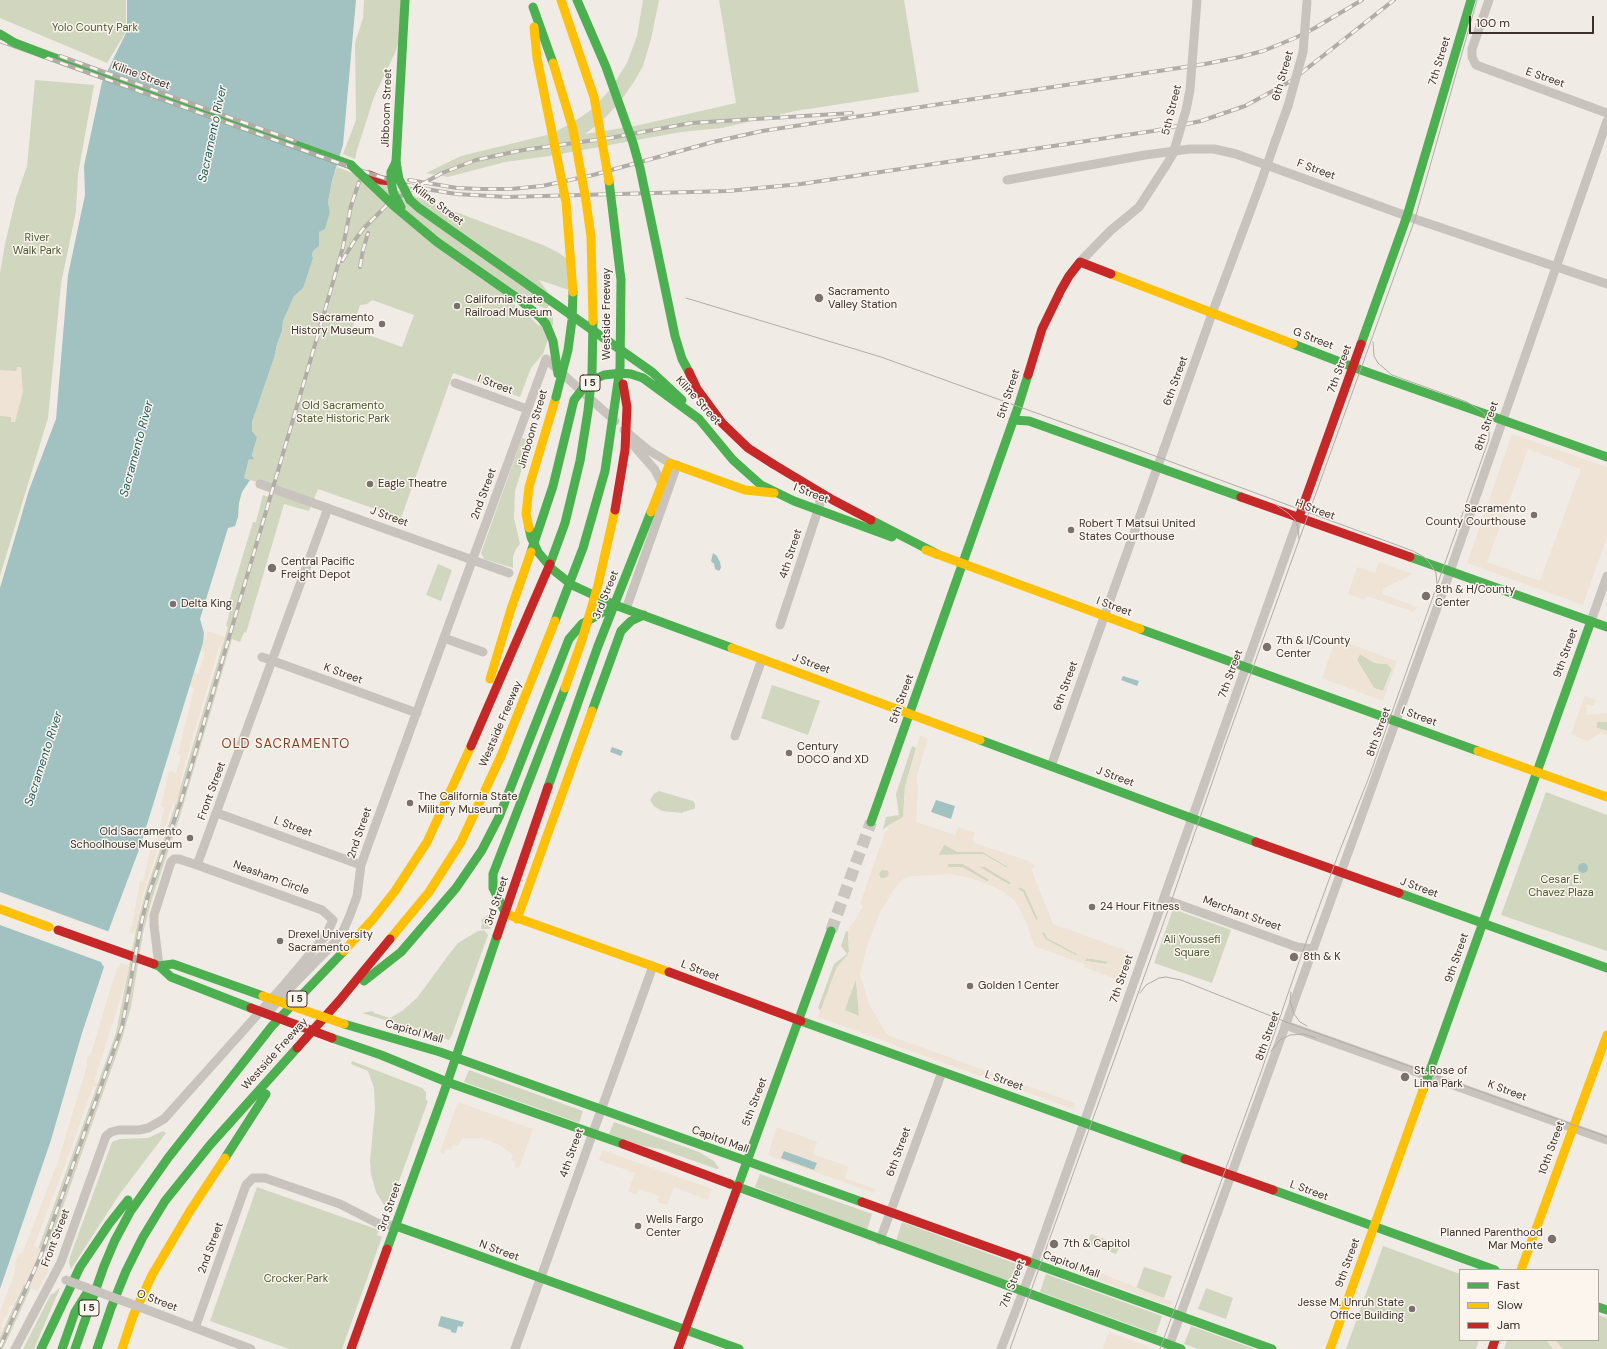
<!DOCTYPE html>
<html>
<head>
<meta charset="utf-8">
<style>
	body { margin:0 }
	#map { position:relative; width:1607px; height:1349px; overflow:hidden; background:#f0ebe5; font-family:"DM Sans",sans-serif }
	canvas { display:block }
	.legend { position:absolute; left:1459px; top:1269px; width:140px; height:72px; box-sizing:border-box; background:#fbf5ee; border:1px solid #aea6a0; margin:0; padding:5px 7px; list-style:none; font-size:12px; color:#3b302b }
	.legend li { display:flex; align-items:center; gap:8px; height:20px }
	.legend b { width:20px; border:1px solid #aea6a0 }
	.scale { position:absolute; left:1469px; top:16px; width:125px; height:18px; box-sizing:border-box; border:2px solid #3b302b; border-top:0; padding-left:5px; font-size:12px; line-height:14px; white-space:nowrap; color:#3b302b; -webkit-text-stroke:3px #fbf5ee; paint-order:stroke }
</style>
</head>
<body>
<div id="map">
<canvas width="1607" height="1349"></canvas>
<ul class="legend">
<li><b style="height:5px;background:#4caf50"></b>Fast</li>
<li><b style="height:5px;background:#ffc107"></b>Slow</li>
<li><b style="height:5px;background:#c62828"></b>Jam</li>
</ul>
<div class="scale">100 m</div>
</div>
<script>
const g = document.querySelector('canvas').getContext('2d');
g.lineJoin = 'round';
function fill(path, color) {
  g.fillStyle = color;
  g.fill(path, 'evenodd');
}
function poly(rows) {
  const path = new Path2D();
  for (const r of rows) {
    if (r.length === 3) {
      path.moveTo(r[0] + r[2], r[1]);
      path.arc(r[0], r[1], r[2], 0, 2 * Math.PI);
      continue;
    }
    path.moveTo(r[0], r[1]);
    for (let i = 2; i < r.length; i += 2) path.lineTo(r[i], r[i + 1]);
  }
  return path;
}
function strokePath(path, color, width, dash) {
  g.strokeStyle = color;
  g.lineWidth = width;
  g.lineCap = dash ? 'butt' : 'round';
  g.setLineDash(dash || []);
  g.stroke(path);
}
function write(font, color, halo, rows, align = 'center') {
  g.font = font + ' "DM Sans",sans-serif';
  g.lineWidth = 3;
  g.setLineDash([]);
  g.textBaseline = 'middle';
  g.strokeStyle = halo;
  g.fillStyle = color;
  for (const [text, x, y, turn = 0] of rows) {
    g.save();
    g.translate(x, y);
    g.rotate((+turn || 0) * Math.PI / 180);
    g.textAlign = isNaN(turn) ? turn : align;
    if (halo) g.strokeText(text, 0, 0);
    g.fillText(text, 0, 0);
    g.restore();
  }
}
fill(poly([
	[0,0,126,0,126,32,107,63,0,18],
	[364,0,402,0,400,38,395,53,374,97,357,150,355,159,343,154,356,120,355,43,363,18],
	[643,0,659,0,651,39,643,66,635,80,620,102,602,121,585,134,635,126,736,103,719,0,904,0,919,92,795,111,722,128,681,132,549,156,505,162,448,177,426,173,461,156,551,134,572,123,591,110,610,90,627,63,637,36],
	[35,80,94,85,78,174,76,211,61,284,48,418,0,576,0,273,5,244,16,198,27,166],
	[337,167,543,245,559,253,567,259,569,290,539,280,552,298,547,309,553,316,553,324,543,354,531,368,520,397,453,373,401,518,318,489,309,511,284,504,246,633,244,632,240,642,232,639,180,816,152,899,143,933,131,1007,122,1039,47,1252,3,1349,0,1349,0,1337,32,1266,116,1033,137,925,146,890,174,809,228,627,226,626,231,606,228,605,253,522,256,522,263,495,269,497,272,487,244,478,249,459,254,460,252,455,257,437,252,431,252,422,274,358,277,344,282,331,283,321,294,296,310,266,313,258,312,255,313,251,319,246,319,232,326,224,330,212,328,202,332,181],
	[509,295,547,309,539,326,529,316,508,300],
	[372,300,414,315,402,347,352,329,360,305,367,304],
	[522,438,531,440,515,491,514,518,520,544,516,549,513,556,513,568,484,559,481,553],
	[438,564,452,570,441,601,426,595],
	[1360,654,1375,663,1387,664,1392,669,1383,691,1374,688,1357,660],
	[772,685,820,701,808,735,761,718],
	[1597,722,1607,722,1607,731,1597,728],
	[912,746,916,748,905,787,903,818,883,829,886,817,899,815,896,794],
	[659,791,693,801,695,804,695,807,694,809,683,812,683,813,662,811,654,806,650,800,654,794],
	[1546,792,1607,815,1607,951,1501,915],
	[944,844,958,852,983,852,1008,867,1007,868,983,854,938,855],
	[948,864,963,864,989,879,988,882,962,867,948,867],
	[979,867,985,867,1011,882,1010,885],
	[884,874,5],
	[1019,887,1025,890,1038,919,1036,920,1023,892,1018,889],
	[1173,909,1231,930,1212,983,1154,963],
	[494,910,496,913,490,929,481,929,482,923,481,920],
	[484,930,488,935,452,1035,449,1040,362,1013,373,1011,374,1013,390,1018,402,1011,417,998,447,957,458,943,478,931],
	[846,931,848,932,849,951,847,956,837,967,821,1010,820,1010,818,1008,834,964,847,954,841,946],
	[1045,932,1047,938,1078,954,1077,956,1045,939,1042,933],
	[1086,958,1118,963,1118,964,1107,962,1107,964,1085,961],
	[856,978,859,1016,844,1011],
	[352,1061,422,1088,426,1092,426,1100,428,1101,390,1206,386,1208,376,1192,371,1174,370,1161,375,1109,374,1088,368,1071,351,1064],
	[469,1070,583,1111,579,1123,464,1082],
	[614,1122,699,1152,714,1161,719,1168,717,1169,660,1149,642,1146,609,1134],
	[163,1131,166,1133,119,1195,71,1269,69,1263,70,1257,112,1142,120,1139,148,1138],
	[760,1174,872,1214,867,1230,755,1187],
	[257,1187,379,1230,377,1235,382,1237,342,1349,289,1349,210,1321],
	[902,1222,1017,1264,1011,1282,896,1241],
	[1091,1234,1120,1245,1116,1254,1087,1243],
	[1383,1246,1460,1274,1460,1340,1479,1340,1476,1349,1346,1349],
	[1144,1267,1172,1276,1164,1298,1136,1289],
	[1046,1274,1162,1316,1156,1334,1040,1292],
	[60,1288,34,1349,23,1349,51,1294,53,1294,58,1289],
	[1206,1288,1233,1298,1226,1319,1198,1309],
	[1598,1315,1607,1318,1607,1349,1504,1349,1507,1340,1598,1340],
	[1191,1326,1255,1349,1198,1349,1184,1344]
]), '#d1d6bf');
fill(poly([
	[17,367,21,367,23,392,15,422,11,422,11,417,0,416,0,370,16,371],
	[1512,434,1607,467,1607,537,1583,605,1467,563],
	[1528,449,1581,469,1540,581,1487,562],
	[1379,562,1413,574,1384,588,1382,594,1417,607,1414,612,1367,596,1365,600,1348,594,1357,567,1375,573],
	[207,631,225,637,222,648,219,647,209,682,182,774,177,804,173,803,143,895,135,934,129,933,130,927,132,927,140,881,143,881,153,839,157,839,164,808,161,806,169,771,176,773,181,756,178,754,194,688,187,685,191,671,198,674,205,652,201,651],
	[1337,635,1348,638,1347,643,1397,661,1383,701,1322,678],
	[1360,654,1375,663,1387,664,1392,669,1383,691,1374,688,1357,660],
	[1585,696,1596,700,1594,706,1586,705,1587,715,1607,713,1607,722,1597,722,1597,728,1607,731,1607,735,1600,733,1588,741,1571,734],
	[920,736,928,739,917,775,917,785,918,786,916,822,955,835,958,827,975,833,972,842,1031,862,1035,867,1031,869,1053,924,1128,951,1118,980,1084,967,1084,964,1034,946,1027,924,1019,908,1014,900,1001,890,971,878,950,874,913,876,903,879,896,886,880,912,867,946,860,975,870,1006,886,1033,890,1036,1075,1103,1074,1109,1020,1090,1013,1090,1006,1082,986,1075,980,1076,818,1017,837,967,847,956,849,951,848,932,850,926,854,922,863,906,860,904,885,832,889,830,887,826,903,817,905,787],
	[944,845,958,852,983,852,1008,867,1007,868,983,854,939,855],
	[948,864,963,864,989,880,988,882,962,867,948,867],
	[980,867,985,867,1011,883,1009,885],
	[882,870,889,871,888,876,884,878,880,878,879,874],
	[1019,887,1025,890,1038,919,1036,920,1023,892,1018,889],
	[1044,932,1047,938,1077,954,1077,956,1045,939,1042,933],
	[1086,958,1117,963,1118,963,1107,962,1106,964,1085,961],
	[856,979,859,1015,859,1016,845,1010],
	[121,963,129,966,128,974,94,1082,98,1083,96,1087,93,1086,71,1149,34,1246,51,1253,48,1272,37,1291,23,1284,13,1306,10,1305,8,1309,9,1310,6,1317,4,1317,1,1327,4,1328,0,1337,0,1312,15,1272,15,1262,19,1255,23,1252,58,1161,87,1066,87,1058,91,1054,107,1000,116,972],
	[458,1102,533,1129,519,1168,514,1167,516,1161,511,1160,513,1156,511,1153,498,1144,482,1138,463,1138,458,1146,453,1145,451,1150,446,1149,444,1154,440,1152],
	[777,1127,817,1142,813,1154,849,1167,845,1178,875,1189,874,1193,768,1155],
	[602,1150,712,1189,708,1200,674,1187,667,1205,657,1202,659,1196,640,1189,637,1195,628,1191,635,1173,599,1160],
	[1050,1253,1173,1302,1170,1306,1046,1261],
	[1109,1332,1152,1348,1152,1349,1102,1349],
	[1546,1340,1555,1340,1563,1349,1553,1349]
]), '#eee3d5');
fill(poly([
	[127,0,356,0,343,145,332,181,328,202,330,212,325,229,319,232,319,246,313,251,312,255,313,258,303,288,294,296,283,321,282,331,277,344,274,358,252,422,252,431,257,437,252,455,254,460,249,459,244,478,250,480,242,492,239,503,238,517,235,526,228,528,200,619,204,633,203,643,140,847,108,932,106,961,82,1033,51,1140,0,1289,0,588,29,490,56,419,68,275,85,195,84,166,102,82,127,31],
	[713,553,717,556,720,562,721,568,719,571,715,569,714,564,711,561],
	[1123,676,1139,681,1137,686,1121,680],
	[612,747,623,751,621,756,610,752],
	[936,800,955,806,951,819,931,812],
	[1583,868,5],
	[784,1151,817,1163,814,1170,781,1158],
	[441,1316,464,1322,462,1327,458,1326,456,1333,451,1332,451,1330,438,1326]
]), '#a1c2c1');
fill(poly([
	[0,892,110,932,108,961,106,967,103,966,101,962,0,925]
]), '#f0ebe5');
strokePath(poly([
	[831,931,871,822]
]), '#ccc6c0', 12, [12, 6]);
strokePath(poly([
	[1489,0,1472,49,1472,57,1476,65,1607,113],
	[1276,139,1288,106],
	[1007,180,1145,155,1190,149,1214,149,1236,154,1415,219,1607,284],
	[1080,262,1110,231,1139,207,1165,167],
	[455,383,527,409],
	[624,430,648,450,670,463],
	[627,436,634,446,655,470,662,484],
	[260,484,509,573],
	[626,609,677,465],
	[1591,621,1607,576],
	[780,625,820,504,819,495,817,491],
	[444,638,483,652],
	[262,657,417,713],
	[735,736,762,659],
	[1051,766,1213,311,1260,185],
	[217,813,361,865],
	[197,865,328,508],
	[1164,899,1297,947,1313,949],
	[267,1014,284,994,334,943,344,929,350,915,357,896,361,865,367,848,546,359,615,421],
	[1285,1025,1607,1140],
	[880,1240,942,1072],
	[145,1309,251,1349],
	[195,1328,246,1185,253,1178,265,1178,340,1204,377,1223,396,1226],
	[15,1349,61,1262,106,1136,111,1132,119,1130,139,1130,148,1128,164,1119,285,984,326,935,333,920,322,910,197,865,179,859,174,859,171,862,154,915,154,925,159,966],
	[515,1349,653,966],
	[1001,1349,1037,1255,1299,517],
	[1168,1349,1446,583,1607,121]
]), '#c9c3be', 9);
strokePath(poly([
	[44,54,351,165],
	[396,162,405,0],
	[410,200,419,208,652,372,682,400],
	[1293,344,1361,370,1607,457],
	[1361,344,1407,216,1471,0],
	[643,378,699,419],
	[699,419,733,460,761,485,794,501,892,537],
	[1013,420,1029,421,1241,497],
	[871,520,937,554],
	[529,528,531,537,538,552,552,569,572,585,615,605,732,648],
	[1410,557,1607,627],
	[1140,629,1478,751],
	[592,711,621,631,631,621,644,615],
	[980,740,1256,842],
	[548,787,598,646,651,512],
	[871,822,1018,407,1028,375],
	[1399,893,1607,968],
	[506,914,493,888,493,874,565,688],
	[154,964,159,966,171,977,251,1008],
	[159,966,173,964,263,996],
	[364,981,401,952,456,888,482,850,499,817,569,639,582,624,615,605],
	[801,1021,1185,1159],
	[344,1024,440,1052,862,1202],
	[332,1038,381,1055,447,1082,623,1144],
	[1423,1090,1591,621],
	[225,1158,266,1094],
	[730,1184,1181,1349],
	[738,1186,831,931],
	[1273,1190,1495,1270],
	[396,1226,739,1349],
	[387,1249,443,1095,497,936],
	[1027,1261,1272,1349],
	[1598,1307,1607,1310],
	[41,1349,80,1267,109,1224,128,1200],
	[62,1349,75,1312,88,1291],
	[75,1349,104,1266,115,1240,130,1212,168,1158,272,1026,344,951],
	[97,1349,111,1308,126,1271,143,1237,165,1201,210,1145,297,1048]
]), '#4caf50', 9);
strokePath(poly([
	[1111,274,1293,344],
	[651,512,670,463,745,490,774,493],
	[529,528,526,514,529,487,556,397],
	[926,550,1140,629],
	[732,648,980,740],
	[1478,751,1607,797],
	[0,909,49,927],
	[506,914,669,972],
	[517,919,592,711],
	[390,939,429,892,461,842,501,756],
	[344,951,373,919,395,891,427,842,471,746],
	[1521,1270,1607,1035],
	[122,1349,133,1316,152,1275,190,1211,225,1158],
	[1330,1349,1423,1090]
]), '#ffc107', 9);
strokePath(poly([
	[369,175,381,180,391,181],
	[1028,375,1042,329,1061,290,1069,276,1080,262,1111,274],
	[773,464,833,500,871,520],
	[1241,497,1410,557],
	[1299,517,1361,344],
	[1256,842,1399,893],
	[58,930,154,964],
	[497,936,548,787],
	[669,972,801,1021],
	[297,1048,339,1001,390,939],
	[623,1144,730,1184],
	[1185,1159,1273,1190],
	[862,1202,1027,1261],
	[351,1349,387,1249],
	[678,1349,738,1186],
	[1492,1349,1495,1340]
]), '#c62828', 9);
strokePath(poly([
	[686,298,881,357,1128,446,1413,551,1424,557,1429,562,1436,573,1437,584],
	[1275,504,1288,513,1295,520,1298,528,1299,539],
	[1291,992,1290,1001,1294,1014,1300,1022,1307,1026],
	[1140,993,1146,985,1159,978,1166,977,1181,980,1286,1022,1607,1137],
	[1271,1051,1280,1040,1290,1035,1304,1034,1316,1038],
	[1010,1349,1171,902,1225,745,1415,219,1477,0],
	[1160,1349,1261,1072,1300,959,1338,855,1369,777,1489,439,1489,428,1484,413,1467,402,1392,375,1378,363,1374,356,1373,342]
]), '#b1aca8', 1);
const rail = poly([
	[0,41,350,167,399,183,426,189,456,194,507,197,728,191,801,184,1153,131,1201,121,1245,106,1291,81,1394,0],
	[60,56,295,141],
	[409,180,457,188,481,189,511,189,542,186,593,175,713,142,762,131,1205,64,1240,57,1263,51,1295,38,1313,29,1362,0],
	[342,261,355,240,363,229,387,205,406,193,442,173,476,160,523,150,610,138,691,123,852,113],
	[360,267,363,250,368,233],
	[0,1347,41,1255,122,1027,142,920,148,896,181,801,319,331,343,247,351,206,359,182]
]);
strokePath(rail, '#b1aca8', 4);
strokePath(rail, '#fbf5ee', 2.5, [8]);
strokePath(poly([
	[1288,106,1303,52,1307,2],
	[1165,167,1173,154,1186,110,1190,90,1197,0],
	[1260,185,1276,139],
	[66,1280,145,1309]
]), '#c9c3be', 9);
strokePath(poly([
	[577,0,606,67,633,143,640,168,675,336,682,359,689,372],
	[533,7,553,63],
	[0,34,15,43,44,54],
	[396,162,391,172,391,181,393,192,401,207],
	[396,162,399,179,410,200],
	[351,165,394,206,437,242,520,300,540,317,546,324,553,341,558,374],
	[556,397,568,350,572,320,573,292],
	[531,552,553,486,574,400,588,382,604,375,621,373,631,374,643,378],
	[550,564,565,523,580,461,588,411,592,373,593,321],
	[555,621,583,548,605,471,620,368,621,280,609,181]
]), '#4caf50', 9);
strokePath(poly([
	[561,0,594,97,609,181],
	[534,27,537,58,566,202,573,292],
	[553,63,573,129,586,201,591,237,593,321],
	[490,679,511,609,531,552],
	[565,688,582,640,598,585,615,510],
	[501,756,555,621],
	[263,996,344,1024]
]), '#ffc107', 9);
strokePath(poly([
	[689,372,697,389,722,423,748,448,773,464],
	[615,510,625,450,627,407,623,384],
	[471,746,550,564],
	[251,1008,332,1038]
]), '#c62828', 9);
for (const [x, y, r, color] of [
	[819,298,5,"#7a716c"],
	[457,306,4,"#7a716c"],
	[382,324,4,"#7a716c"],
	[370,484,4,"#7a716c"],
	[1534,515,4,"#7a716c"],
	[1071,530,4,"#7a716c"],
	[272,568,5,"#7a716c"],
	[1426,596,5,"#7a716c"],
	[173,604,4,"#7a716c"],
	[1267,647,5,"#7a716c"],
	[789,753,4,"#7a716c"],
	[410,803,4,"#7a716c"],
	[190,838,4,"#7a716c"],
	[1092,907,4,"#7a716c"],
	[280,941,4,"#7a716c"],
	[1294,957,5,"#7a716c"],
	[970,986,4,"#7a716c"],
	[1405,1077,5,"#7a716c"],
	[638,1226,4,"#7a716c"],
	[1552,1239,5,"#7a716c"],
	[1054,1244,5,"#7a716c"],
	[1412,1309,4,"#7a716c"]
]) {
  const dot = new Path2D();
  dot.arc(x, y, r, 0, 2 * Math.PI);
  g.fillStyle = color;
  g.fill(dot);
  strokePath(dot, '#fbf5ee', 1.5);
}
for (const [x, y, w] of [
	[590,383,20],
	[297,999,20],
	[89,1308,20]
]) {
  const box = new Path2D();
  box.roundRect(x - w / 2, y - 8, w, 16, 3);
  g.fillStyle = '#fbf5ee';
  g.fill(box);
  strokePath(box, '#3b302b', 1);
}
write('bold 10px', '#3b302b', null, [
	["I 5",590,383],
	["I 5",297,999],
	["I 5",89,1308]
]);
write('11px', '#4a5a2e', '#fbf5ee', [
	["Yolo County Park",95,28],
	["River",37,238],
	["Walk Park",37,251],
	["Old Sacramento",343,406],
	["State Historic Park",343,419],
	["Cesar E.",1561,880],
	["Chavez Plaza",1561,893],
	["Ali Youssefi",1192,940],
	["Square",1192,953],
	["Crocker Park",296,1279]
]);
write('11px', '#3b302b', '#fbf5ee', [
	["7th Street",1440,61,-73],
	["Kiline Street",141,76,20],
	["6th Street",1283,76,-74],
	["E Street",1545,78,19],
	["Jibboom Street",387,108,-88],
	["5th Street",1172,110,-76],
	["F Street",1316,170,20],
	["Kiline Street",438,205,37],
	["Westside Freeway",607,314,-90],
	["G Street",1313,339,21],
	["7th Street",1340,369,-70],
	["6th Street",1176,381,-70],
	["I Street",495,385,20],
	["5th Street",1009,394,-72],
	["Kiline Street",698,401,48],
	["8th Street",1487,426,-71],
	["Jimboom Street",533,429,-74],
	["2nd Street",484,494,-70],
	["I Street",811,494,21],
	["H Street",1315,510,20],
	["J Street",389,517,20],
	["4th Street",791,554,-72],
	["3rd Street",606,595,-68],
	["I Street",1114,607,20],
	["9th Street",1566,653,-70],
	["J Street",811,664,20],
	["K Street",343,674,20],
	["7th Street",1231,674,-70],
	["6th Street",1066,686,-70],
	["5th Street",902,699,-70],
	["I Street",1419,717,20],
	["Westside Freeway",501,724,-67],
	["8th Street",1379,732,-70],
	["J Street",1115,777,20],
	["Front Street",212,791,-70],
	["L Street",293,827,20],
	["2nd Street",360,833,-71],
	["Neasham Circle",271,878,20],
	["J Street",1419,888,20],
	["3rd Street",497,901,-71],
	["Merchant Street",1242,914,20],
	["9th Street",1457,958,-71],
	["L Street",700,971,21],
	["7th Street",1122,979,-71],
	["Capitol Mall",414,1032,16],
	["8th Street",1268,1036,-70],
	["Westside Freeway",275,1054,-48],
	["L Street",1004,1081,20],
	["K Street",1507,1091,20],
	["5th Street",755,1102,-69],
	["Capitol Mall",720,1140,20],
	["10th Street",1552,1148,-70],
	["6th Street",899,1152,-70],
	["4th Street",572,1153,-70],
	["L Street",1309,1191,20],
	["3rd Street",390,1207,-71],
	["Front Street",56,1238,-69],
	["2nd Street",211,1248,-70],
	["N Street",499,1251,20],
	["9th Street",1348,1263,-70],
	["Capitol Mall",1071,1265,20],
	["7th Street",1013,1284,-69],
	["O Street",157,1301,21]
]);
write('11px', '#3b302b', '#fbf5ee', [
	["Sacramento",828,292],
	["Valley Station",828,305],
	["California State",465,300],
	["Railroad Museum",465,313],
	["Sacramento",374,318,"right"],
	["History Museum",374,331,"right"],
	["Eagle Theatre",378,484],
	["Sacramento",1526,509,"right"],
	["County Courthouse",1526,522,"right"],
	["Robert T Matsui United",1079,524],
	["States Courthouse",1079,537],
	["Central Pacific",281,562],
	["Freight Depot",281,575],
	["8th & H/County",1435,590],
	["Center",1435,603],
	["Delta King",181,604],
	["7th & I/County",1276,641],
	["Center",1276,654],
	["Century",797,747],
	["DOCO and XD",797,760],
	["The California State",418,797],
	["Military Museum",418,810],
	["Old Sacramento",182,832,"right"],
	["Schoolhouse Museum",182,845,"right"],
	["24 Hour Fitness",1100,907],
	["Drexel University",288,935],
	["Sacramento",288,948],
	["8th & K",1303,957],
	["Golden 1 Center",978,986],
	["St. Rose of",1414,1071],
	["Lima Park",1414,1084],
	["Wells Fargo",646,1220],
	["Center",646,1233],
	["Planned Parenthood",1543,1233,"right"],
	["Mar Monte",1543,1246,"right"],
	["7th & Capitol",1063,1244],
	["Jesse M. Unruh State",1404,1303,"right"],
	["Office Building",1404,1316,"right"]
], 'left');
write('italic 12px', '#1f5a5e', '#fbf5ee', [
	["Sacramento River",213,134,-78],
	["Sacramento River",137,449,-75],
	["Sacramento River",44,759,-72]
]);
g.letterSpacing = '1px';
write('13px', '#8c3b22', '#fbf5ee', [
	["OLD SACRAMENTO",286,745]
]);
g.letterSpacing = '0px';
</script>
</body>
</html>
